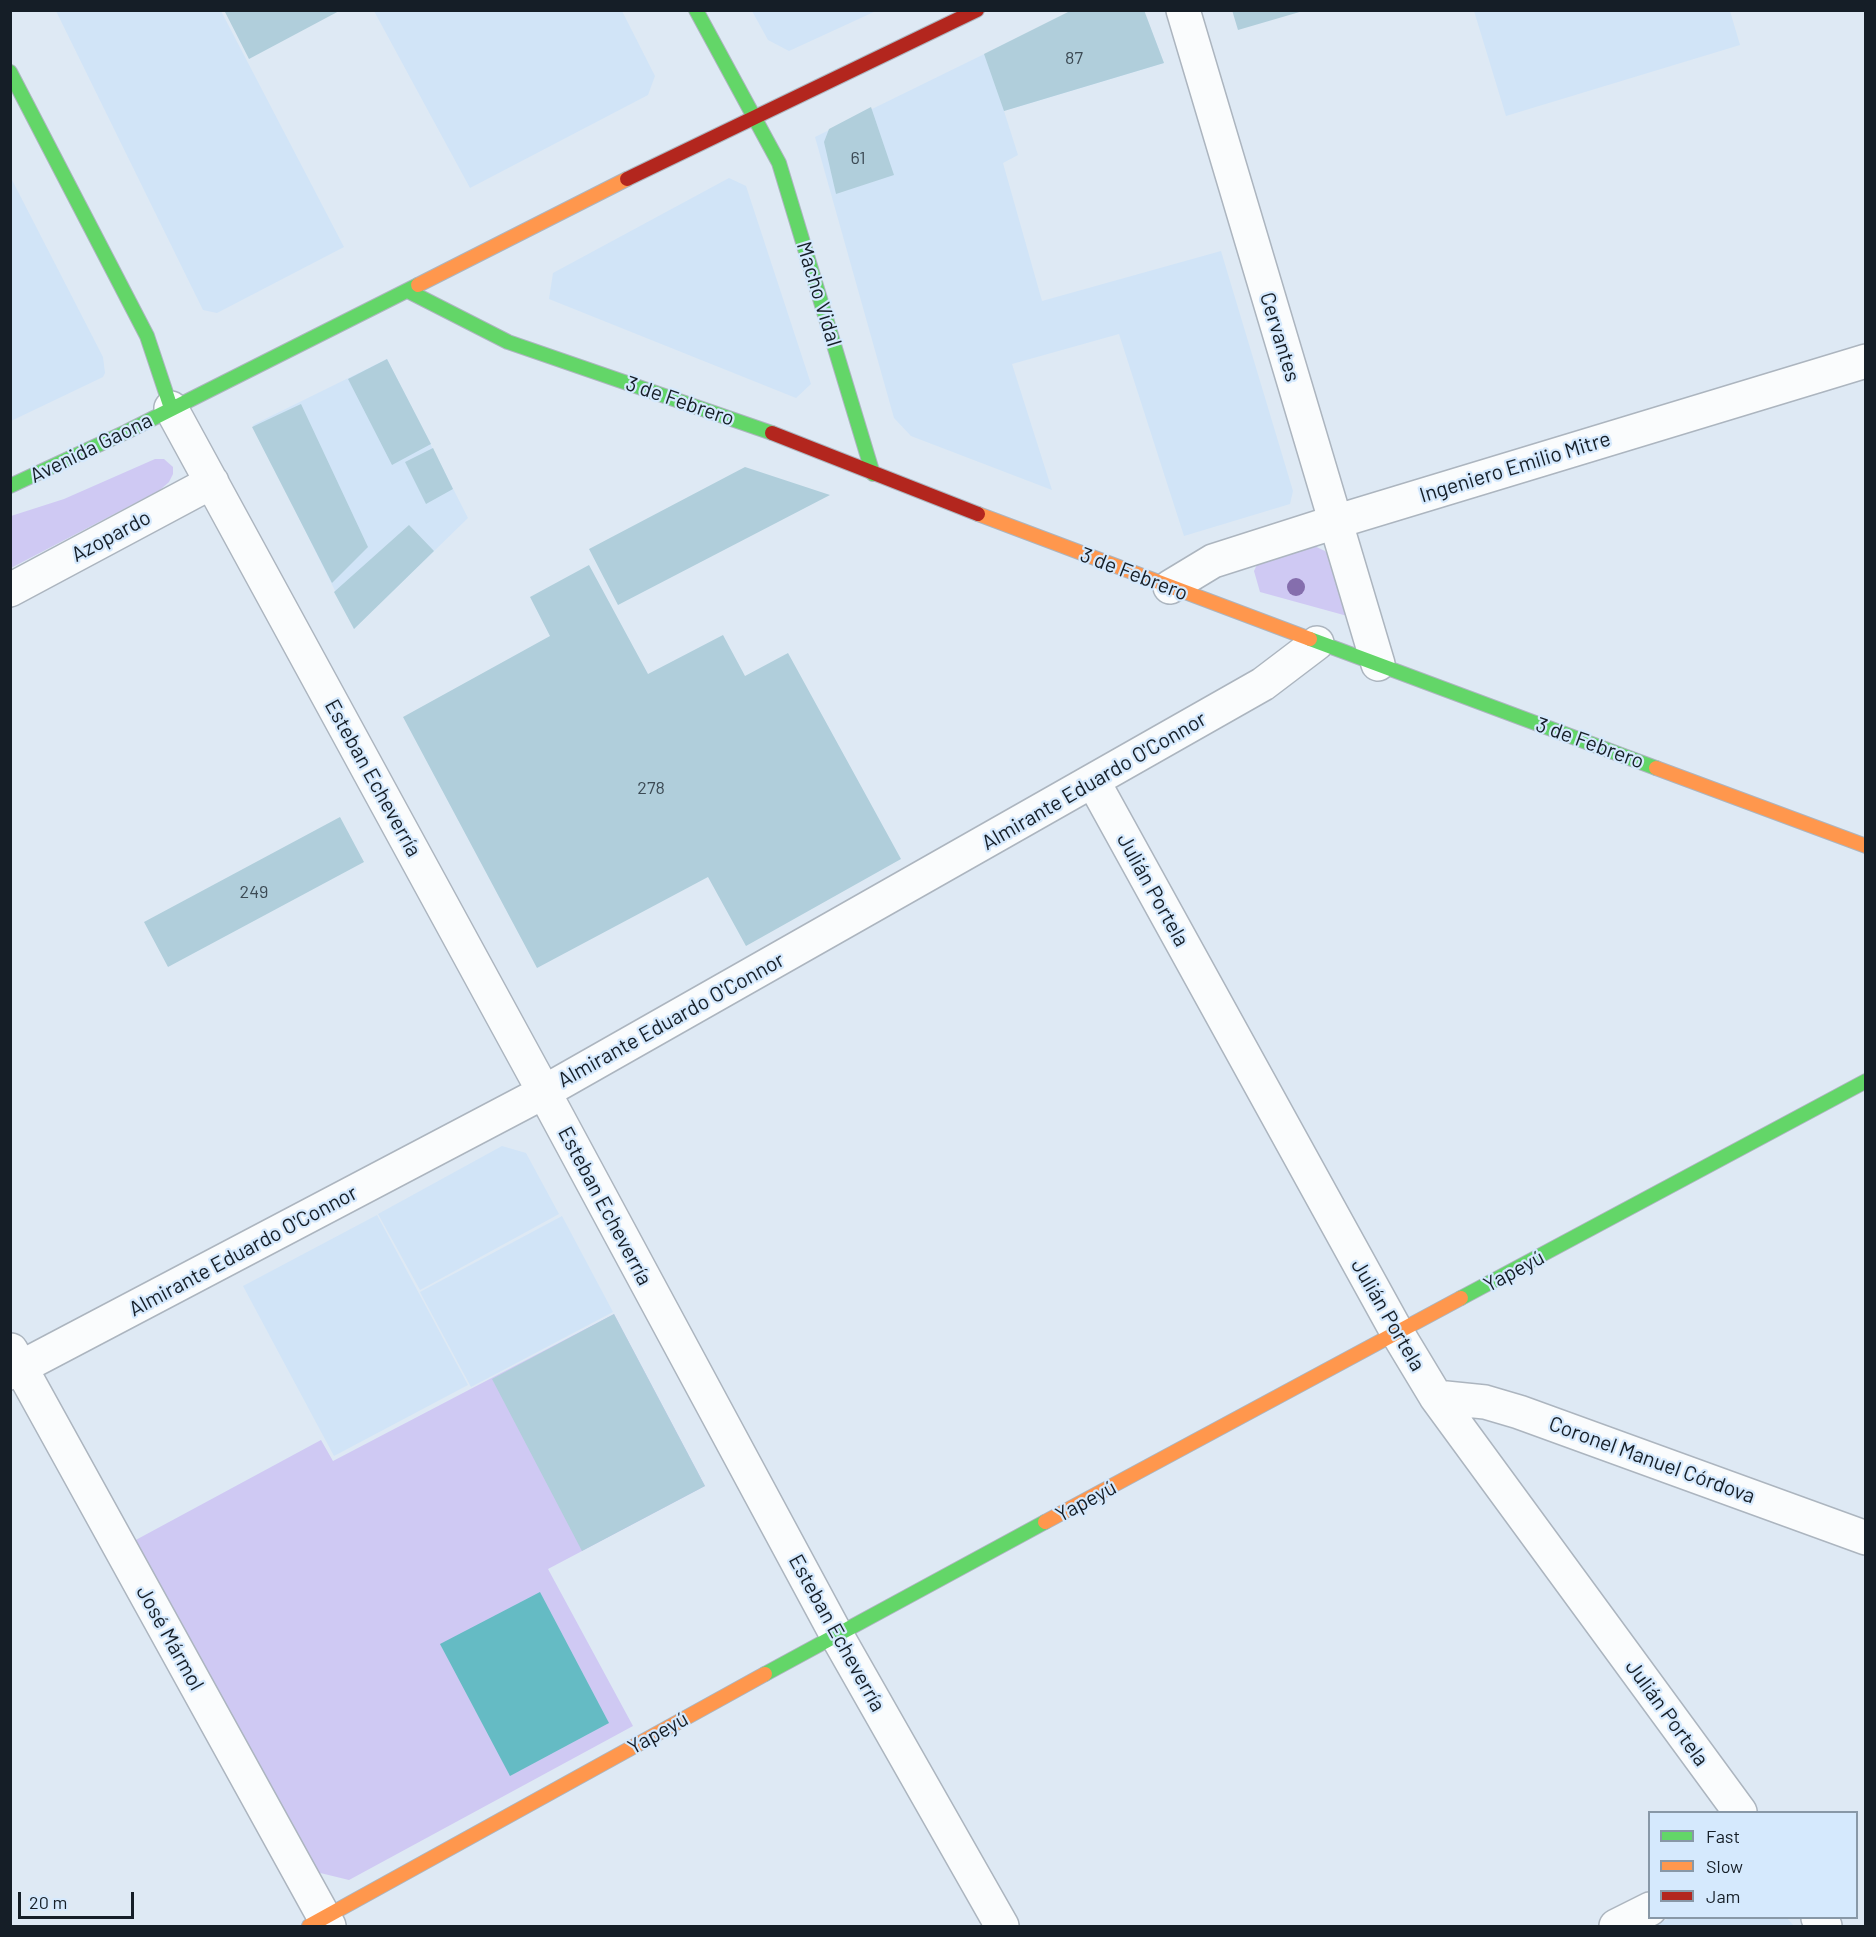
<!DOCTYPE html>
<html>
<head>
<meta charset="utf-8">
<style>
	body { margin:0 }
	#map { position:relative; width:1876px; height:1937px; overflow:hidden; background:#dee9f4; font-family:Barlow,sans-serif }
	canvas { display:block }
	.frame { position:absolute; inset:0; border:12px solid #151e27; pointer-events:none }
	.legend { position:absolute; left:1648px; top:1811px; width:210px; height:108px; box-sizing:border-box; background:#d5e9fd; border:2px solid #8898a7; margin:0; padding:8px 10px; list-style:none; font-size:18px; color:#151e27 }
	.legend li { display:flex; align-items:center; gap:12px; height:30px }
	.legend b { width:30px; border:2px solid #8898a7 }
	.scale { position:absolute; left:18px; top:1892px; width:116px; height:27px; box-sizing:border-box; border:3px solid #151e27; border-top:0; padding-left:8px; font-size:18px; line-height:21px; white-space:nowrap; color:#151e27; -webkit-text-stroke:4px #d5e9fd; paint-order:stroke }
</style>
</head>
<body>
<div id="map">
<canvas width="1876" height="1937"></canvas>
<div class="frame"></div>
<ul class="legend">
<li><b style="height:8px;background:#63d668"></b>Fast</li>
<li><b style="height:8px;background:#ff974d"></b>Slow</li>
<li><b style="height:8px;background:#b3261e"></b>Jam</li>
</ul>
<div class="scale">20 m</div>
</div>
<script>
const g = document.querySelector('canvas').getContext('2d');
g.lineJoin = 'round';
function fill(path, color) {
  g.fillStyle = color;
  g.fill(path, 'evenodd');
}
function poly(rows) {
  const path = new Path2D();
  for (const r of rows) {
    path.moveTo(r[0], r[1]);
    for (let i = 2; i < r.length; i += 2) path.lineTo(r[i], r[i + 1]);
  }
  return path;
}
function strokePath(path, color, width, dash) {
  g.strokeStyle = color;
  g.lineWidth = width;
  g.lineCap = dash ? 'butt' : 'round';
  g.setLineDash(dash || []);
  g.stroke(path);
}
function write(font, color, halo, rows, align = 'center') {
  g.font = font + ' Barlow,sans-serif';
  g.lineWidth = 4.5;
  g.setLineDash([]);
  g.textBaseline = 'middle';
  g.strokeStyle = halo;
  g.fillStyle = color;
  for (const [text, x, y, turn = 0] of rows) {
    g.save();
    g.translate(x, y);
    g.rotate((+turn || 0) * Math.PI / 180);
    g.textAlign = isNaN(turn) ? turn : align;
    if (halo) g.strokeText(text, 0, 0);
    g.fillText(text, 0, 0);
    g.restore();
  }
}
fill(poly([
	[56,11,221,11,344,247,217,313,203,310],
	[374,11,622,11,655,76,648,95,470,188],
	[752,11,876,11,789,51,768,40],
	[1072,11,1144,11,1164,63,1004,111,1018,155,1003,163,1042,301,1221,251,1293,491,1290,504,1184,536,1119,334,1012,364,1052,490,911,436,894,418,815,137],
	[1474,11,1730,11,1740,45,1506,116],
	[10,176,103,357,105,373,103,377,11,421],
	[729,178,746,186,811,384,796,398,549,299,553,273],
	[387,359,468,518,354,629,253,425],
	[502,1146,526,1153,559,1214,420,1290,378,1214],
	[377,1215,468,1385,334,1456,243,1286],
	[562,1216,613,1312,471,1387,420,1292],
	[1670,1918,1787,1918,1794,1926,1653,1926]
]), '#d1e4f7');
fill(poly([
	[155,459,164,459,173,467,173,474,169,482,160,490,11,568,11,516,64,499],
	[1308,543,1325,551,1336,565,1351,617,1260,592,1254,571,1260,558],
	[614,1314,705,1486,548,1569,633,1726,349,1880,304,1869,132,1542,321,1440,333,1461]
]), '#cfc9f3');
fill(poly([
	[540,1592,609,1723,510,1776,440,1644]
]), '#65bbc4');
fill(poly([
	[224,10,341,10,249,59],
	[1072,10,1144,10,1164,63,1004,111,984,54],
	[1232,10,1303,10,1303,11,1238,30],
	[871,107,894,175,836,194,824,142,829,129],
	[387,359,431,444,392,465,348,379],
	[301,404,368,547,332,583,252,427],
	[433,448,453,489,426,504,405,462],
	[745,467,830,495,618,605,589,549],
	[409,525,434,551,354,629,334,592],
	[589,565,648,674,723,635,745,676,788,653,901,859,746,946,708,877,537,968,403,717,550,636,530,597],
	[340,817,364,862,168,967,144,922],
	[614,1314,705,1486,582,1551,492,1379]
]), '#b0cedb');
const street = poly([
	[1183,10,1378,664],
	[171,408,544,1092,836,1634,1002,1926],
	[1170,587,1213,561,1335,522,1866,361],
	[10,590,212,482],
	[1093,781,1398,1334,1436,1397,1740,1812],
	[11,1350,329,1926],
	[10,1373,544,1092,1263,684,1317,643],
	[1436,1397,1485,1402,1519,1412,1866,1538],
	[1818,1918,1825,1926],
	[1616,1926,1650,1909]
]);
const fast = poly([
	[696,10,779,163,873,474],
	[10,72,147,336,171,408],
	[408,291,508,342,772,433],
	[10,486,126,432,418,285],
	[1310,639,1656,768],
	[1461,1298,1866,1081],
	[765,1674,1045,1522]
]);
const slow = poly([
	[418,285,627,179],
	[978,514,1310,639],
	[1656,768,1866,846],
	[1045,1522,1461,1298],
	[309,1926,765,1674]
]);
const jam = poly([
	[627,179,977,10],
	[772,433,978,514]
]);
strokePath(street, '#acb5bf', 36);
strokePath(fast, '#acb5bf', 16);
strokePath(slow, '#acb5bf', 16);
strokePath(jam, '#acb5bf', 16);
strokePath(street, '#fafcfd', 33);
strokePath(fast, '#63d668', 14);
strokePath(slow, '#ff974d', 14);
strokePath(jam, '#b3261e', 14);
g.fillStyle = '#856ead';
for (const [x, y] of [
	[1296,587]
]) {
  g.beginPath();
  g.arc(x, y, 9, 0, 2 * Math.PI);
  g.fill();
}
write('18px', '#3c4a54', null, [
	["87",1074,58],
	["61",858,158],
	["278",651,788],
	["249",254,892]
]);
write('21px', '#151e27', '#d5e9fd', [
	["Macho Vidal",819,294,73],
	["Cervantes",1280,337,73],
	["3 de Febrero",680,401,19],
	["Avenida Gaona",91,448,-26],
	["Ingeniero Emilio Mitre",1515,467,-17],
	["Azopardo",111,536,-28],
	["3 de Febrero",1134,574,21],
	["3 de Febrero",1590,743,20],
	["Esteban Echeverría",373,778,61],
	["Almirante Eduardo O'Connor",1094,781,-30],
	["Julián Portela",1153,890,61],
	["Almirante Eduardo O'Connor",671,1020,-29],
	["Esteban Echeverría",605,1206,62],
	["Almirante Eduardo O'Connor",243,1251,-28],
	["Yapeyú",1514,1271,-28],
	["Julián Portela",1388,1315,60],
	["Coronel Manuel Córdova",1652,1460,20],
	["Yapeyú",1086,1501,-28],
	["Esteban Echeverría",837,1633,61],
	["José Mármol",170,1638,61],
	["Julián Portela",1667,1713,54],
	["Yapeyú",658,1733,-29]
]);
</script>
</body>
</html>
